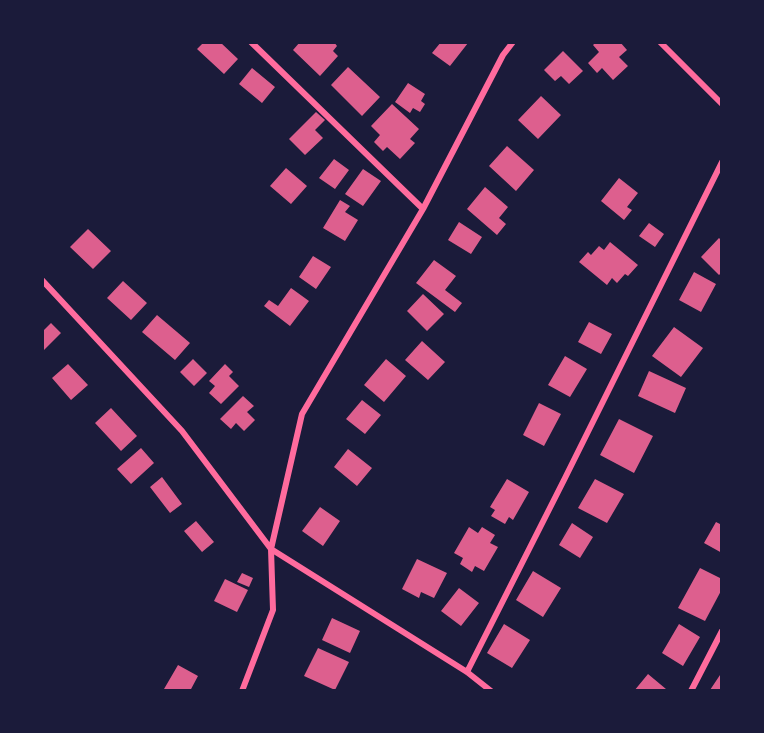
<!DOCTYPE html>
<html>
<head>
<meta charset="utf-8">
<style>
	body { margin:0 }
	#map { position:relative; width:764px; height:733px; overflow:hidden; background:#1b1b3a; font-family:Ubuntu,sans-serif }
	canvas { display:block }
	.frame { position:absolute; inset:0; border:44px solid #1b1b3a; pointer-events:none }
</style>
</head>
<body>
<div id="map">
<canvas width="764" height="733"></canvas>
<div class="frame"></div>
</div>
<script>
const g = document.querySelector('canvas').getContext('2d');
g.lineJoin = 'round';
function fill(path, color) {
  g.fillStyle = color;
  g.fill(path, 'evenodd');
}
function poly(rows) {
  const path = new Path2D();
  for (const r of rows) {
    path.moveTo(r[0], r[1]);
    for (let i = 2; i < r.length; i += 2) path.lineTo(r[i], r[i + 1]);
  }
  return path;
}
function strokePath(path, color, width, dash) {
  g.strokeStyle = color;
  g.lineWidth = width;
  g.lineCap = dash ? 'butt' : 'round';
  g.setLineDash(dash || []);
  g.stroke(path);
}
fill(poly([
	[204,42,220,42,238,59,224,74,197,49],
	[300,42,324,42,325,43,326,42,334,42,337,46,333,51,338,56,320,76,293,50],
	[441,42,467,42,468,43,450,66,432,53],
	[596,42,620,42,627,50,619,57,628,66,613,80,602,68,597,73,588,63,599,52,593,45],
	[563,51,583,71,569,84,561,76,555,81,544,70],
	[348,67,380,97,362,116,331,85],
	[252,68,275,87,262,103,239,84],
	[408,83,425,94,421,101,425,104,420,112,413,108,410,113,395,102],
	[541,96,561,115,538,139,518,120],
	[392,104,419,129,410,139,415,143,400,159,387,147,383,151,374,142,380,135,371,126],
	[316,112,325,120,315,130,323,138,305,155,289,139],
	[507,146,534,170,516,191,489,166],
	[334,159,349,170,335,189,319,178],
	[286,168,307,186,291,204,270,186],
	[363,169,381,181,363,206,345,194],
	[619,178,638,193,627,207,632,210,624,220,601,201],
	[485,187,508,207,499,218,506,224,497,235,467,209],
	[340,200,350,206,345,212,358,220,345,241,323,228],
	[459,222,482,237,471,254,448,240],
	[649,223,664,234,655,247,639,236],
	[88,229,111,251,93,269,70,247],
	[719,238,722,241,722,272,719,275,701,257],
	[610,242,638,265,628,276,625,274,617,283,612,278,607,285,579,262,588,252,591,255,599,246,604,250],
	[313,256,331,267,316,289,299,277],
	[434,260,456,276,445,290,462,303,455,312,416,283],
	[694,272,716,284,701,312,679,300],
	[123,281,147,303,131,320,107,298],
	[291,288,309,301,290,326,264,306,269,300,278,306],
	[423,294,444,314,427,331,407,311],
	[157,315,190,343,175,360,142,332],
	[589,322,612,334,601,354,578,342],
	[51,323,61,333,42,352,42,330,43,331],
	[674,327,703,348,681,377,652,356],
	[422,341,445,362,428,380,405,360],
	[565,356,587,369,570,397,548,385],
	[193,359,207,373,194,386,180,372],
	[386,359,406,376,384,402,364,385],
	[68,364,88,385,71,400,52,378],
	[225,364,233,372,229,376,239,386,221,404,209,393,215,386,209,381],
	[649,371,686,388,675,413,638,396],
	[243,396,254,406,247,412,255,420,244,431,236,423,231,429,220,419],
	[362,400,381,415,365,434,346,419],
	[539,403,561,414,544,446,523,435],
	[111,408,137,436,121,451,95,423],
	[619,419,653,436,634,473,600,455],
	[141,448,154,463,131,484,117,469],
	[348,449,372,468,357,486,334,467],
	[162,477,182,504,170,513,150,487],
	[507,479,529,492,513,520,509,517,505,524,491,516,495,510,490,507],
	[595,479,624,494,607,523,578,508],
	[320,507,340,521,323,546,302,531],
	[196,521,214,542,202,552,184,531],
	[716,522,722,525,722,553,704,543],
	[572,523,593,537,580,558,559,545],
	[469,527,478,533,482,527,495,535,490,543,498,547,484,571,475,566,472,572,460,564,463,558,454,553],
	[417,559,447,573,434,598,421,592,419,598,402,589],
	[700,568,722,579,722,589,705,621,678,608],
	[533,571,561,588,543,617,516,600],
	[242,573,253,578,249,587,237,582],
	[225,579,248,590,237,612,214,601],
	[459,588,479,603,461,626,441,611],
	[332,618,360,631,350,653,322,640],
	[504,624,530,640,512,668,487,653],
	[679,624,700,637,683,666,662,653],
	[318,648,349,662,335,690,304,676],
	[178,665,198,676,190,691,166,691,164,689],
	[722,672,722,691,712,691,710,690],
	[648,674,666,689,665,691,634,691]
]), '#dd5f8e');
strokePath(poly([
	[251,42,423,209],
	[660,42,722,104],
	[42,280,182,431,271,549,467,672,491,691],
	[467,672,565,478,722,162],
	[242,691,273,610,271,549,302,414,423,209,503,55,513,42],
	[691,691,722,631]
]), '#ff6b9d', 6);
</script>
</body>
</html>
